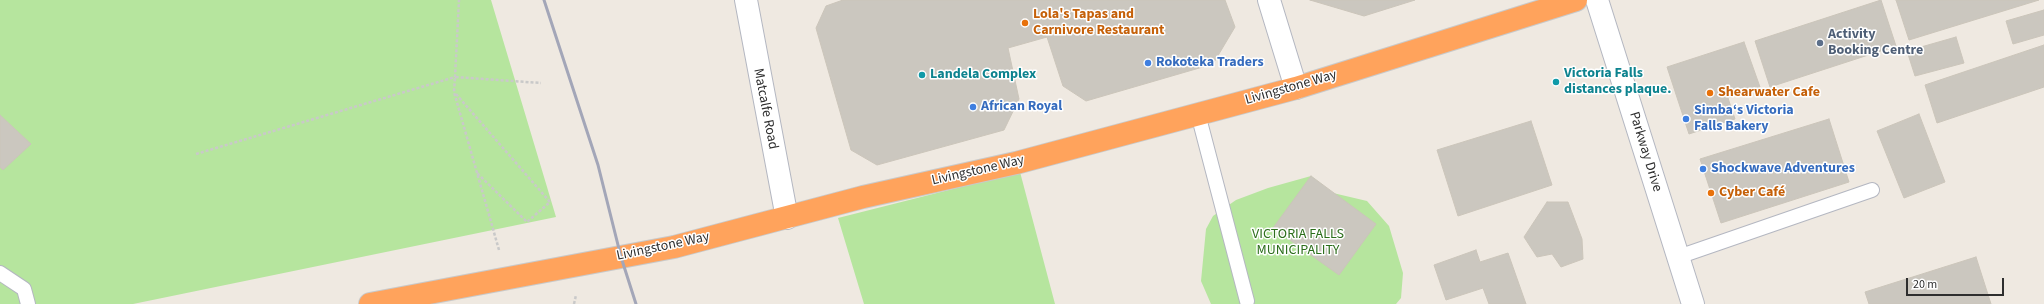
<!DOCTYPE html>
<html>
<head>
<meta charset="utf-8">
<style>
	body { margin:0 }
	#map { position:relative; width:2044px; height:304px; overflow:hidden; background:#efe9e1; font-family:"Source Sans 3",sans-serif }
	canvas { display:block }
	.scale { position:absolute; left:1906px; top:278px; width:98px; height:18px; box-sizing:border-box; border:2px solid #2e2e2e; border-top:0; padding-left:5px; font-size:12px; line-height:14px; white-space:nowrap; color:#2e2e2e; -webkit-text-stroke:3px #fff; paint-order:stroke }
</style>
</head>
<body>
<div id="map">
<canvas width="2044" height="304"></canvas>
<div class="scale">20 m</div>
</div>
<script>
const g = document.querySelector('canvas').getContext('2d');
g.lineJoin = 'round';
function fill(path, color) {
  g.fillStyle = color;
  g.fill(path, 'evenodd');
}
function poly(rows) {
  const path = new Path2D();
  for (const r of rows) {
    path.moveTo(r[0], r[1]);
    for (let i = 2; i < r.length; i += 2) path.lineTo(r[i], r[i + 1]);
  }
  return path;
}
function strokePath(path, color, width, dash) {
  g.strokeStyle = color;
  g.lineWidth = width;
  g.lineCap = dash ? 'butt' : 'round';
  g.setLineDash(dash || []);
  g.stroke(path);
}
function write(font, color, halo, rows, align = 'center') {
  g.font = font + ' "Source Sans 3",sans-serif';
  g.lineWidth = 3;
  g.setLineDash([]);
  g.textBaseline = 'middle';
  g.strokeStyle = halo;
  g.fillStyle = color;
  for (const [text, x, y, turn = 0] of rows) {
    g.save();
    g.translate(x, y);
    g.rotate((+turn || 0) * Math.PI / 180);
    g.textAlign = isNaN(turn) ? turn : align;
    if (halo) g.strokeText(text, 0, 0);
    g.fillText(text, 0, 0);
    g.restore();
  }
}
fill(poly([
	[0,0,491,0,556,217,133,304,0,304],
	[1020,172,1055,304,864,304,838,218],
	[1311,176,1333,193,1367,201,1389,226,1403,273,1401,298,1396,304,1211,304,1201,281,1206,229,1213,216,1236,200,1268,188]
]), '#b6e59e');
const building = poly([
	[843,0,1225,0,1235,27,1213,64,1086,101,1063,86,1047,37,1008,48,1019,99,1004,130,877,165,851,150,816,28,826,6,843,0],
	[1310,0,1415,0,1364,16,1310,0],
	[1881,0,1896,46,1770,87,1755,41,1881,0],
	[1896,0,2039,0,1909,40,1896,0],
	[2044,10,2044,35,2013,44,2006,21,2044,10],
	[1956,37,1964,63,1915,76,1907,51,1956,37],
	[1744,42,1760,87,1728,98,1735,119,1689,134,1667,67,1744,42],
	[2044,45,2044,87,1937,123,1925,85,2044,45],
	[1919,114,1945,182,1904,198,1877,131,1919,114],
	[0,115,31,144,3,170,0,167,0,115],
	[1829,119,1849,182,1721,223,1700,159,1829,119],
	[1531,121,1552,185,1458,216,1437,150,1531,121],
	[1311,176,1376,224,1339,275,1273,228,1311,176],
	[1547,202,1568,202,1582,239,1583,259,1561,267,1552,254,1537,257,1524,237,1547,202],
	[1476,250,1480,262,1508,253,1526,304,1489,304,1483,288,1446,300,1434,265,1476,250],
	[1976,257,1991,304,1869,304,1865,292,1976,257]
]);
fill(building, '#cbc7bf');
strokePath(building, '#cbc5ba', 1);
const lane = poly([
	[1198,114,1247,301],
	[1678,257,1872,190],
	[0,273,24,289,28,304]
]);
const street = poly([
	[746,0,787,218],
	[1269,0,1296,88]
]);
const secondary = poly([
	[1597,0,1693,304]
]);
const highway = poly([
	[370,304,674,247,863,197,1016,163,1296,88,1576,0]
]);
strokePath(lane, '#b4b7c1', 16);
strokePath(street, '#b4b7c1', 24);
strokePath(secondary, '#b4b7c1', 24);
strokePath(highway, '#c9c9c9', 24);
strokePath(poly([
	[456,94,550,202,527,222,477,173],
	[196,154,455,77,459,0],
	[499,250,454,92,455,77,541,83],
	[574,304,576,295]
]), '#c9c9c9', 2.5, [3, 2]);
strokePath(lane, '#fff', 14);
strokePath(street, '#fff', 22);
strokePath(secondary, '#fff', 22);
strokePath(highway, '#ffa35c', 22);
strokePath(poly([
	[544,0,598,165,621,257,636,304]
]), '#a3a6b8', 3);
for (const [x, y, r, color] of [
	[1025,23,4,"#e8710a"],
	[1820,43,4,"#5c6f8a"],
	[1148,63,4,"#3f7fe0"],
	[922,75,4,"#0f9aa8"],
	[1556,82,4,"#0f9aa8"],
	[1710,93,4,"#e8710a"],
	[973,107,4,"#3f7fe0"],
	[1686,119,4,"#3f7fe0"],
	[1703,169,4,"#3f7fe0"],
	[1711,193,4,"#e8710a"]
]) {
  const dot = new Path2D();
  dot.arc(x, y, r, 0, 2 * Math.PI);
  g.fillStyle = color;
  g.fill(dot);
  strokePath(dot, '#fff', 1.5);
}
write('bold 14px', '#c56008', '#fff', [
	["Lola's Tapas and",1033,15],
	["Carnivore Restaurant",1033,31],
	["Shearwater Cafe",1718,93],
	["Cyber Café",1719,193]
], 'left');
write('bold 14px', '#4e5e75', '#fff', [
	["Activity",1828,35],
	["Booking Centre",1828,51]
], 'left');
write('bold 14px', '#366cbe', '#fff', [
	["Rokoteka Traders",1156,63],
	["African Royal",981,107],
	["Simba‘s Victoria",1694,111],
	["Falls Bakery",1694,127],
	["Shockwave Adventures",1711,169]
], 'left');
write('bold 14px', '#0d838f', '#fff', [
	["Victoria Falls",1564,74],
	["distances plaque.",1564,90],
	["Landela Complex",930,75]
], 'left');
write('14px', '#2e2e2e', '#fff', [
	["Livingstone Way",1291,88,-16],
	["Matcalfe Road",765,109,79],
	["Parkway Drive",1645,152,73],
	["Livingstone Way",978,171,-13],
	["Livingstone Way",663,247,-12]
]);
write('14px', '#2c6e1b', '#fff', [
	["VICTORIA FALLS",1298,235],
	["MUNICIPALITY",1298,251]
]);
</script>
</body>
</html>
